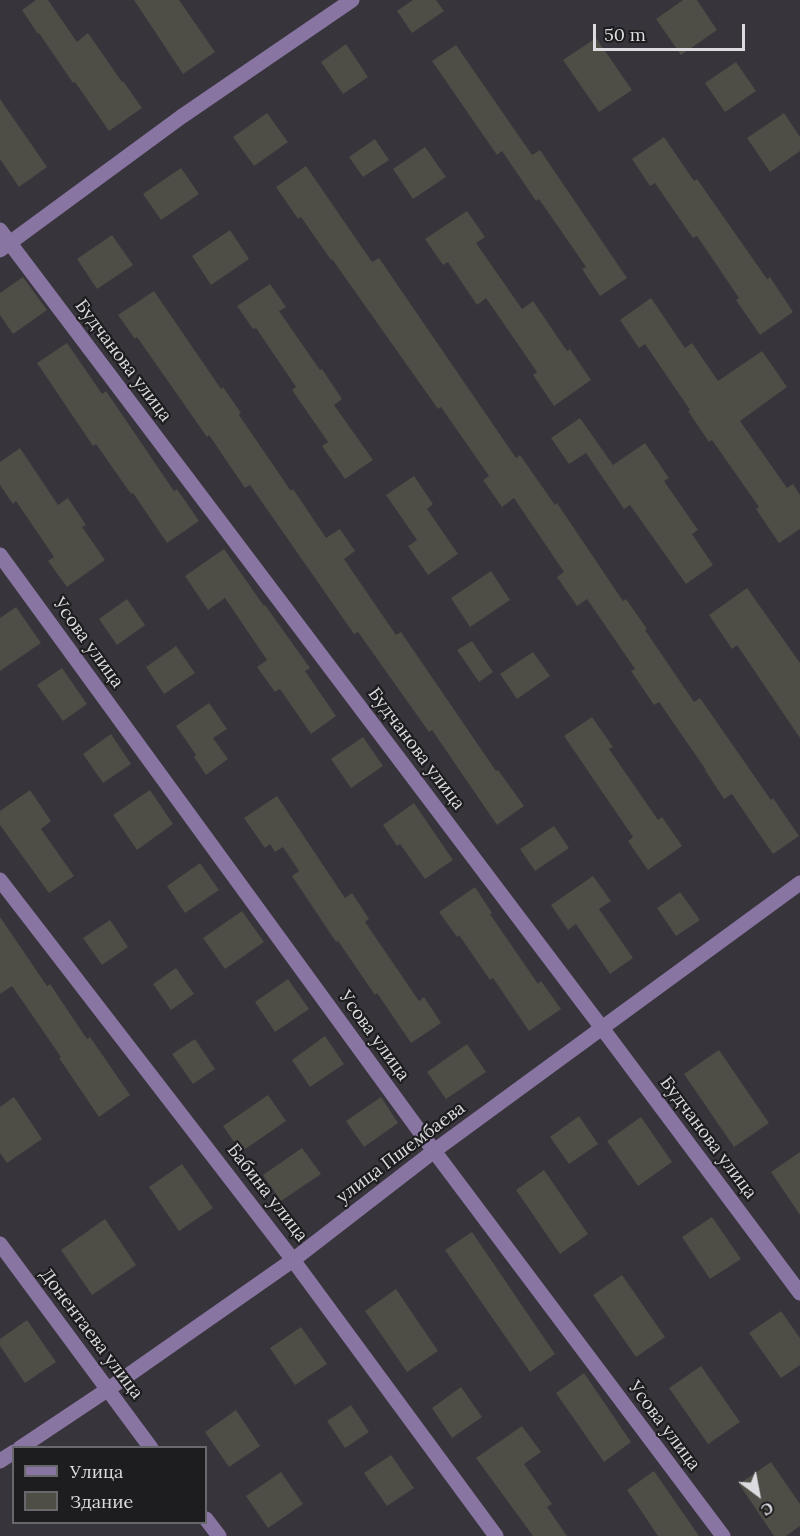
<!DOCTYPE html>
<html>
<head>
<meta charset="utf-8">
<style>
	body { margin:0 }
	#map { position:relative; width:800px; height:1536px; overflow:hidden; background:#37343b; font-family:Lora,serif }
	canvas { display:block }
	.legend { position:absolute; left:12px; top:1446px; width:195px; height:78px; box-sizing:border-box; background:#1d1c1f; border:2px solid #69686c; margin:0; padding:8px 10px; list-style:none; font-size:18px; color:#dcdbdf }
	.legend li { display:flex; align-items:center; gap:12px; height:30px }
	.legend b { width:30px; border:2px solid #69686c }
	.north { position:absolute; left:728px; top:1464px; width:60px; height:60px; -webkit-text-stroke:4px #1d1c1f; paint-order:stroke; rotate:148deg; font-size:16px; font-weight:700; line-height:24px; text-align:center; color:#dcdbdf }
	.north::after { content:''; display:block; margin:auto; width:21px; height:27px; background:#dcdbdf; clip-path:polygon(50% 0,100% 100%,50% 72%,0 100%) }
	.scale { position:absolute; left:593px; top:24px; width:152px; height:27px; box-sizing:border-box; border:3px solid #dcdbdf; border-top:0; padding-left:8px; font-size:18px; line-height:21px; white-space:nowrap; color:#dcdbdf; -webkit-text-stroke:4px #1d1c1f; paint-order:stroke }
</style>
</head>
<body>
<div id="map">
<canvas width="800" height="1536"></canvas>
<ul class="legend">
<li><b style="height:8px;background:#8875a2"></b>Улица</li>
<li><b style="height:16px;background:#4e4d46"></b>Здание</li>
</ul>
<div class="north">С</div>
<div class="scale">50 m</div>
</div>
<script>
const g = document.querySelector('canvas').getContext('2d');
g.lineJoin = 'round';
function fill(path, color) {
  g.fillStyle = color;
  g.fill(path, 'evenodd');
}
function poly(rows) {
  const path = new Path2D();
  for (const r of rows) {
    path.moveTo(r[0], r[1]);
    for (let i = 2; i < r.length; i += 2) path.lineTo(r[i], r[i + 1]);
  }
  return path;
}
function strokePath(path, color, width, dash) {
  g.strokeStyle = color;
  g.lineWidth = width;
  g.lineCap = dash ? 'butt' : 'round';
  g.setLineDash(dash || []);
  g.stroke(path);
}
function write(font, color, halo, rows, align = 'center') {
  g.font = font + ' Lora,serif';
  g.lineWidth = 4.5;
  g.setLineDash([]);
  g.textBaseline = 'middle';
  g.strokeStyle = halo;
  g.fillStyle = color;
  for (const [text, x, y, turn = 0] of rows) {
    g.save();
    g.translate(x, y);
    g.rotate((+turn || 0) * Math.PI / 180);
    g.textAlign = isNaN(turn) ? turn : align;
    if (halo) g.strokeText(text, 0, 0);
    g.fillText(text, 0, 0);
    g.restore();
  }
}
fill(poly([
	[36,0,48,0,77,42,88,33,122,82,123,81,142,108,109,131,75,82,73,83,39,33,38,34,22,10],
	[134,0,179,0,215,52,183,74],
	[413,0,436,0,444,11,412,33,397,11],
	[683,0,697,0,717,30,681,55,656,19],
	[596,38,632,90,599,112,563,60],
	[346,44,368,77,343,94,321,62],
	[456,45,532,155,540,150,627,278,600,296,582,269,586,267,539,199,536,201,502,151,497,155,432,61],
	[736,62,756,91,725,112,705,83],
	[0,99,47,167,19,187,0,159],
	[267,113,288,142,254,166,233,137],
	[784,113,800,137,800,151,770,172,747,138],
	[664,137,694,181,697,179,767,279,770,277,793,312,760,335,736,300,739,298,697,236,693,238,655,183,650,186,632,159],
	[375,139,389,160,363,177,349,157],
	[425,147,446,177,413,199,393,169],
	[306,166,372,262,379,258,516,458,520,455,555,505,557,503,623,601,626,599,647,629,645,630,694,702,700,698,771,800,773,798,799,836,773,854,732,794,724,799,705,770,706,770,659,702,654,705,631,671,635,669,587,599,577,606,557,577,564,572,514,498,502,507,483,480,489,476,441,407,438,409,332,259,331,260,301,217,298,219,276,187],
	[181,168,199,194,161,220,143,194],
	[467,211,485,237,476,243,522,309,533,301,567,351,570,349,591,380,554,406,533,375,537,372,486,298,477,305,448,262,443,265,425,239],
	[230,230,249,259,211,285,192,256],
	[112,235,133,265,97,289,77,259],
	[23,277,47,310,13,334,0,315,0,293],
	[270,284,286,307,279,311,320,370,322,369,342,399,334,405,373,460,345,479,322,446,328,442,292,390,296,387,256,328,253,329,237,306],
	[154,291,221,389,223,387,241,413,239,415,291,491,293,489,326,538,340,529,355,551,344,559,396,635,401,632,496,771,498,770,524,806,497,825,432,730,429,732,358,632,354,634,250,485,245,488,209,435,207,437,137,337,135,339,118,315],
	[651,298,685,348,692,343,718,381,762,351,787,387,740,421,787,488,793,484,800,495,800,529,779,543,756,509,759,507,712,440,709,442,688,411,690,410,645,344,639,348,620,320],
	[67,343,102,394,106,391,174,491,177,489,199,521,167,543,133,493,131,494,96,444,93,446,37,363],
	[580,418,613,465,645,443,669,478,664,481,698,530,692,534,713,565,686,584,630,505,624,509,586,453,569,464,551,438],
	[20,448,58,505,68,498,86,525,82,527,105,560,67,587,48,561,54,557,16,501,13,504,0,485,0,462],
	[414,476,433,504,427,509,458,554,428,575,408,546,417,540,386,495],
	[224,549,264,606,265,605,310,668,305,671,336,716,311,734,280,689,275,692,257,667,267,660,225,598,208,610,185,576],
	[491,571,510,600,470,627,451,598],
	[747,588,800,663,800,738,737,645,732,649,709,615],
	[127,599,145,625,117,645,99,619],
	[16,607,41,643,0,671,0,618],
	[472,641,493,672,479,682,457,650],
	[176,646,195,673,164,694,146,667],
	[533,652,550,676,517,699,500,674],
	[62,668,87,704,63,721,37,685],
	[209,703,227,729,213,738,228,759,206,775,194,757,196,755,176,726],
	[592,717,613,747,609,749,658,820,662,817,682,846,648,870,628,841,633,837,564,736],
	[111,734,131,764,103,783,83,754],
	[363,737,383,766,351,788,331,759],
	[30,790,51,821,41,829,74,876,49,893,0,825,0,811],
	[150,790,173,824,137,850,113,815],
	[277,796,345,898,352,893,369,919,365,922,419,1001,424,997,441,1023,411,1043,377,993,375,995,338,941,336,942,292,876,299,871,283,847,275,852,270,844,265,848,244,818],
	[414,803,453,860,425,879,400,844,397,846,383,825],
	[554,826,569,848,535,871,520,849],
	[200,863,219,890,185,913,167,886],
	[593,876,611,901,599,909,633,958,610,974,576,924,568,930,551,905],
	[475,887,492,913,490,914,538,984,541,981,561,1009,529,1031,493,978,490,980,459,935,457,937,439,912],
	[680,892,700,920,676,936,657,908],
	[242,911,264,942,225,969,203,938],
	[0,917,47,986,50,984,87,1039,90,1037,130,1095,99,1117,59,1058,61,1057,12,986,0,994],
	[110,920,128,947,102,965,83,938],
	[176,968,194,994,171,1010,153,984],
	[288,979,309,1009,275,1032,255,1002],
	[325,1036,344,1064,310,1087,292,1060],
	[195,1039,215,1069,193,1084,172,1054],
	[467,1044,486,1072,446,1099,427,1072],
	[719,1050,769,1123,734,1147,684,1074],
	[268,1095,286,1121,241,1152,223,1126],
	[14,1097,42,1139,7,1163,0,1153,0,1107],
	[381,1097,398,1123,364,1147,346,1121],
	[579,1116,598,1144,569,1164,550,1137],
	[641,1117,672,1162,638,1186,607,1141],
	[302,1148,321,1174,281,1201,263,1175],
	[800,1152,800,1215,771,1172],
	[182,1164,213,1208,179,1231,149,1187],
	[544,1170,588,1234,560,1254,516,1190],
	[712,1217,741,1259,710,1279,682,1237],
	[105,1219,136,1265,92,1295,61,1250],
	[472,1232,555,1354,530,1372,445,1250],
	[622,1275,665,1337,636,1357,593,1295],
	[396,1289,438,1351,407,1372,365,1311],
	[781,1311,800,1338,800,1365,781,1378,749,1333],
	[27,1320,56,1362,25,1383,0,1346,0,1339],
	[301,1327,327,1364,295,1385,270,1348],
	[701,1366,740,1422,708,1444,669,1388],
	[584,1373,631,1442,604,1462,556,1393],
	[461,1387,482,1417,452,1438,432,1408],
	[351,1405,369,1432,345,1448,327,1421],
	[236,1410,260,1446,229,1467,205,1432],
	[522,1426,541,1452,524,1464,552,1504,547,1507,567,1536,533,1536,476,1458],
	[391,1455,414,1488,387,1506,364,1473],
	[771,1462,800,1504,800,1526,786,1536,774,1536,739,1484],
	[654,1471,699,1536,658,1536,627,1490],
	[281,1472,303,1504,268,1528,246,1496]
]), '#4e4d46');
strokePath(poly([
	[0,230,602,1028,800,1293],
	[0,250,181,117,352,0],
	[0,555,434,1151,723,1536],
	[0,880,293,1260,496,1536],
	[0,1244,151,1448],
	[20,1448,107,1390,293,1260,434,1151,800,883],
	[0,1461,14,1452],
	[206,1519,219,1536]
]), '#8875a2', 15);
write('18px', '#dcdbdf', '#1d1c1f', [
	["Будчанова улица",123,361,53],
	["Усова улица",88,643,54],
	["Будчанова улица",416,749,53],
	["Усова улица",374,1036,54],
	["Будчанова улица",708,1138,53],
	["улица Пшембаева",401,1153,-37],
	["Бабина улица",267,1193,52],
	["Донентаева улица",91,1334,53],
	["Усова улица",664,1426,53]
]);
</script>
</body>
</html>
